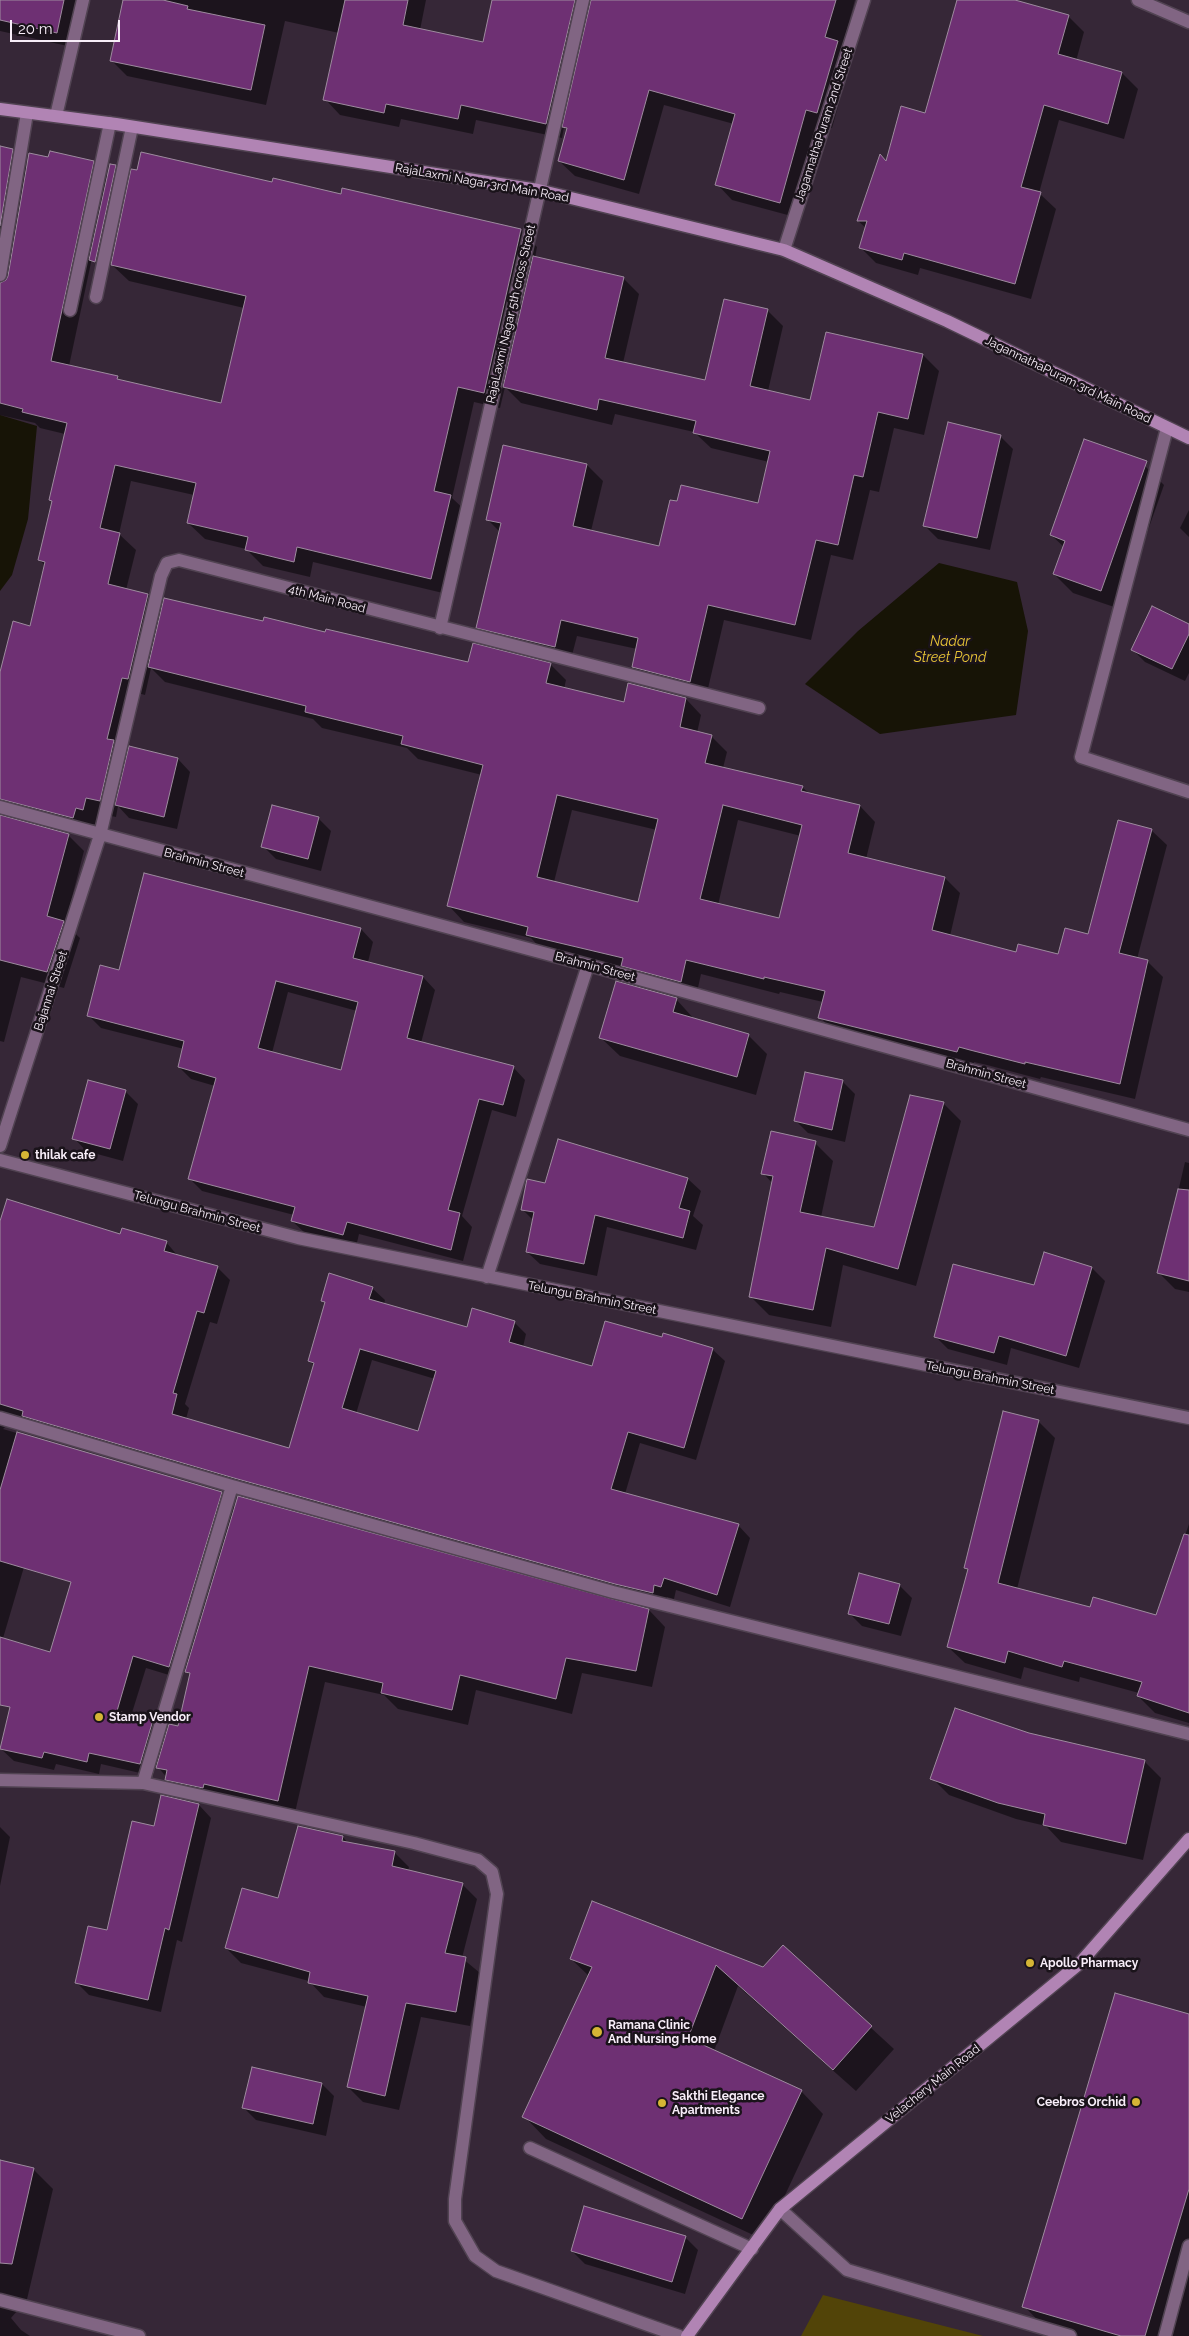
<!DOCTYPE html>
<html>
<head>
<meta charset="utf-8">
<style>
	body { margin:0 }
	#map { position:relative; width:1189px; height:2336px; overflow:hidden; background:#362737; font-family:Raleway,sans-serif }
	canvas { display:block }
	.scale { position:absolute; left:10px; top:20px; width:110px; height:22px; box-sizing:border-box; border:2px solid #f8eef9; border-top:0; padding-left:6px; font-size:15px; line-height:18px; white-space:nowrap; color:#f8eef9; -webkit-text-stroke:4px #1a131a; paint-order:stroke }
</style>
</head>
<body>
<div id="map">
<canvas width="1189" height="2336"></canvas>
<div class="scale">20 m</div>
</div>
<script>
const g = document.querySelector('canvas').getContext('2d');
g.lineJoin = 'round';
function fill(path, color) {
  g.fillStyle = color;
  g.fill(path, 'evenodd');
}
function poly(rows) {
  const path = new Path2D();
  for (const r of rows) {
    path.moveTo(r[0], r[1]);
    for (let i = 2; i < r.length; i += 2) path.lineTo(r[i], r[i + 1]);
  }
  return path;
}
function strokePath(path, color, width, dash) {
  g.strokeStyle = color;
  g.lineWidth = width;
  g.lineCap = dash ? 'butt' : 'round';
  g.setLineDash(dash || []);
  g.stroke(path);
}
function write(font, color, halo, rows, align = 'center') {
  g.font = font + ' Raleway,sans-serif';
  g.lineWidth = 5;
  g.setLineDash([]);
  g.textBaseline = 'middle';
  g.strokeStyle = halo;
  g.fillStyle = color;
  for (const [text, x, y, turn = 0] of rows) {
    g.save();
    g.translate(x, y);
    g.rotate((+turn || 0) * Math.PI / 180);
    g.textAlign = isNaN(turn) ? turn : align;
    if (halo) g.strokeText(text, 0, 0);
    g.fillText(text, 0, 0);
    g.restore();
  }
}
fill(poly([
	[823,2295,983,2336,801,2336]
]), '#524408');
fill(poly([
	[0,415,37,426,28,519,12,575,0,591],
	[939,563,1017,582,1028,631,1016,715,880,734,805,684,858,631]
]), '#171406');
fill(poly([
	[0,0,83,0,72,47,0,31],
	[125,0,426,0,420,30,484,44,493,0,855,0,842,47,852,57,832,128,821,125,795,217,732,200,717,184,734,124,664,105,639,194,575,176,559,161,568,131,564,127,562,138,476,120,473,134,401,119,399,127,340,115,325,99,339,33,285,21,266,105,127,76,111,60],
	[958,0,996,0,1068,16,1084,32,1076,61,1122,73,1138,89,1124,139,1059,120,1039,193,1056,209,1031,299,920,268,918,275,876,263,860,247,866,228,858,221,887,163,926,114],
	[0,148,12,150,28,166,49,158,93,162,109,178,69,366,117,378,121,381,222,405,244,308,129,281,112,265,273,183,341,195,343,189,521,231,537,247,535,258,623,278,639,294,623,363,706,382,767,310,783,326,768,391,811,401,923,355,939,371,924,435,894,428,879,492,870,490,853,560,831,555,811,640,724,620,706,697,649,683,633,667,637,649,577,636,570,663,494,643,478,627,500,532,487,519,587,465,603,481,591,531,660,548,759,504,769,462,711,448,694,432,615,414,612,425,521,403,505,387,500,408,474,402,452,498,467,512,447,594,313,562,310,577,263,566,246,549,205,539,188,523,194,495,131,481,119,534,136,550,126,590,148,595,163,610,264,623,326,634,469,663,550,664,566,680,564,689,624,703,686,699,701,715,697,733,711,736,727,752,723,768,802,787,810,794,860,806,875,822,866,859,945,878,960,893,950,936,1017,954,1059,956,1089,935,1151,830,1167,845,1137,959,1147,961,1163,977,1135,1099,1041,1077,1040,1079,987,1065,974,1062,973,1067,835,1033,820,1017,823,1002,780,992,779,994,701,974,696,997,543,951,531,938,464,922,449,906,482,775,418,759,407,748,322,728,313,719,165,682,151,668,145,695,138,693,123,752,128,756,178,759,190,772,177,829,129,818,118,806,116,817,102,814,99,825,92,824,89,834,14,815,10,819,68,835,84,851,65,924,80,938,64,988,21,977,4,1042,0,1041,0,677,31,627,46,566,39,560,53,502,50,499,65,434,40,428,35,423,0,415],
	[572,810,657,830,639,903,554,882],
	[738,820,801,836,780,920,718,905],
	[1000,436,1013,449,990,550,938,539,925,526],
	[1145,466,1164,485,1120,609,1073,593,1054,574,1064,547,1051,535],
	[1189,510,1189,537,1180,528],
	[1189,626,1189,673,1185,681,1145,662,1132,649],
	[318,818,331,831,321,871,276,859,263,846],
	[361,929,373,942,368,962,423,977,435,990,421,1043,513,1067,525,1080,516,1117,492,1110,462,1216,472,1227,463,1261,359,1234,356,1247,305,1233,292,1221,294,1215,202,1191,190,1179,215,1086,191,1079,179,1067,184,1049,101,1028,88,1015,120,971],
	[288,992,357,1011,341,1071,272,1053],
	[676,999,695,1020,748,1035,767,1054,756,1095,620,1056,601,1038],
	[843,1082,855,1094,845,1142,808,1133,796,1121],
	[125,1091,138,1104,123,1161,86,1151,74,1138],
	[943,1103,961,1121,916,1286,843,1265,831,1327,769,1315,751,1297,773,1184,763,1173,815,1143,833,1161,821,1217,874,1228],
	[1185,1162,1189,1163,1189,1292,1175,1289,1159,1273],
	[688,1179,701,1191,693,1216,703,1225,696,1250,607,1227,597,1276,540,1264,527,1252,534,1221,522,1209,546,1184],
	[0,1225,121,1236,166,1242,178,1256,217,1267,230,1280,217,1324,210,1322,185,1404,189,1408,186,1419,290,1450,315,1366,309,1361,326,1304,323,1300,372,1288,385,1300,384,1304,468,1329,514,1322,526,1334,523,1347,593,1368,663,1339,712,1349,725,1361,696,1460,640,1443,625,1494,738,1525,750,1538,730,1607,676,1590,674,1599,667,1597,665,1605,10,1422,3,1429,221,1493,236,1507,649,1610,665,1627,652,1687,582,1673,572,1714,476,1690,468,1725,398,1709,384,1695,325,1682,294,1817,183,1796,156,1765,153,1776,101,1764,99,1774,56,1764,54,1770,14,1761,1,1749,51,1653,75,1573,0,1501],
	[372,1360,435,1379,419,1432,356,1414],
	[146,1668,182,1679,184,1669,191,1676,179,1727,167,1735,153,1721,131,1716],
	[1045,1254,1092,1268,1105,1281,1079,1368,1011,1348,1007,1365,948,1349,935,1336,1035,1286],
	[1038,1421,1055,1438,1017,1589,1091,1609,1157,1617,1189,1524,1189,1723,1155,1713,1138,1696,1139,1693,1080,1677,1079,1682,1024,1667,1021,1679,965,1663,948,1647,969,1571,965,1567],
	[0,1551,24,1567,1,1645,0,1645],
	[899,1585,912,1598,901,1636,862,1626,849,1613],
	[1028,1735,1144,1761,1161,1778,1143,1860,1061,1842,1046,1826,1016,1819,949,1795,932,1778],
	[199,1805,211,1818,182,1942,177,1940,161,2012,89,1995,76,1982,108,1931,155,1827],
	[0,1827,10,1837,0,1886],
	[343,1837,349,1844,394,1852,409,1867,408,1871,462,1884,477,1899,462,1958,480,1973,470,2026,421,2017,399,2110,363,2102,348,2087,367,2007,324,1997,309,1981,241,1963,226,1948],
	[593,1903,764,1969,783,1947,894,2049,856,2091,738,1986,714,2051,801,2091,823,2114,764,2240,546,2139,524,2116,589,1976,571,1959],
	[1189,2016,1189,2336,1058,2336,1051,2334,1024,2306],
	[322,2084,334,2096,326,2136,256,2120,243,2107],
	[0,2162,34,2170,53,2189,24,2312,17,2311,11,2318,21,2330,30,2336,0,2336],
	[685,2237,698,2250,685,2294,585,2264,572,2251]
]), '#0007');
const building = poly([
	[0,0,64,0,57,33,0,20,0,0],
	[123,0,163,0,188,6,187,9,265,25,251,90,110,61,123,0],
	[345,0,408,0,403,25,483,42,492,0,575,0,546,124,461,105,458,119,386,104,384,113,323,100,345,0],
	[591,0,836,0,825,37,838,41,817,113,806,110,780,203,715,185,735,114,649,90,624,180,558,161,567,128,562,127,591,0],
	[957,0,1015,0,1069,15,1058,54,1122,72,1108,124,1044,105,1021,187,1041,192,1015,284,904,253,902,260,859,248,867,221,857,221,880,154,886,161,901,106,925,113,957,0],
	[0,146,13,149,0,226,0,146],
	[50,151,94,161,51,361,118,376,117,379,221,403,246,296,111,265,131,169,137,170,141,152,272,182,273,178,341,194,342,188,521,229,484,393,458,387,434,491,451,495,431,579,297,547,294,562,245,550,248,537,187,523,196,483,115,465,100,528,120,533,108,584,148,594,128,679,122,678,107,739,114,740,100,801,86,798,83,810,76,808,73,818,0,799,0,672,13,621,30,626,45,562,38,560,52,501,49,500,67,423,22,412,23,409,0,403,0,283,6,280,8,276,29,153,48,157,50,151],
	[110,164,116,165,95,262,89,260,110,164],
	[533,256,624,277,605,358,705,380,724,299,768,309,750,386,810,400,826,332,923,354,908,419,878,412,863,477,854,475,838,545,816,540,795,625,708,605,690,682,632,667,638,638,561,620,555,647,476,628,501,523,486,520,503,445,587,464,573,526,659,546,670,500,677,501,681,485,758,503,770,451,693,433,696,421,599,399,597,410,503,387,533,256],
	[948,422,1001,435,977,538,923,526,948,422],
	[1084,439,1147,461,1101,591,1053,574,1065,541,1050,535,1084,439],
	[164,598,263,621,264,617,325,632,326,629,468,662,473,643,551,663,546,683,624,702,628,683,686,698,680,727,712,735,705,763,803,786,801,791,860,805,848,853,945,877,932,930,1016,952,1018,944,1058,954,1065,928,1088,934,1118,820,1152,829,1119,953,1148,960,1120,1084,1025,1062,1025,1064,970,1050,959,1047,957,1052,818,1018,825,991,764,977,764,979,686,960,681,982,621,966,623,958,526,935,528,927,447,906,483,765,401,744,403,736,305,712,306,706,148,667,164,598],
	[557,795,658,819,638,902,537,877,557,795],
	[723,805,802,825,779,918,700,899,723,805],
	[1152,606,1189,624,1189,634,1172,669,1131,650,1152,606],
	[129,746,178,758,164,817,115,805,129,746],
	[272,805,319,817,308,859,261,847,272,805],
	[0,815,69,834,47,916,64,921,47,972,0,960,0,815],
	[144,873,361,928,353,958,423,976,407,1038,514,1066,503,1105,479,1099,448,1210,460,1213,451,1250,347,1222,343,1235,291,1221,295,1207,188,1179,216,1078,178,1067,184,1041,87,1016,100,965,119,970,144,873],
	[276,981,358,1002,341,1070,258,1048,276,981],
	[616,981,677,998,673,1012,749,1034,737,1077,599,1038,616,981],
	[805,1072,843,1080,832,1130,794,1121,805,1072],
	[88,1080,126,1090,110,1149,72,1139,88,1080],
	[910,1095,944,1102,898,1269,826,1248,813,1310,749,1297,773,1176,761,1174,771,1131,816,1141,800,1212,874,1227,910,1095],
	[558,1139,688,1178,679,1208,690,1211,683,1238,595,1215,584,1264,526,1252,534,1212,521,1210,526,1184,527,1179,545,1183,558,1139],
	[1178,1189,1189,1190,1189,1281,1157,1273,1178,1189],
	[7,1199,120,1234,122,1228,167,1241,164,1251,218,1266,204,1313,197,1311,173,1393,177,1394,172,1414,289,1448,314,1363,308,1361,325,1302,321,1301,329,1273,373,1287,369,1299,467,1327,472,1308,515,1321,509,1342,592,1366,605,1321,662,1337,663,1333,713,1348,684,1448,628,1432,611,1489,739,1524,717,1595,664,1578,661,1587,654,1585,653,1593,615,1584,234,1478,22,1416,23,1411,0,1404,0,1221,7,1199],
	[360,1349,436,1371,418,1431,342,1408,360,1349],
	[1044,1252,1092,1267,1066,1356,999,1336,994,1353,934,1337,953,1264,1034,1285,1044,1252],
	[1003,1411,1039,1420,998,1583,1090,1607,1093,1597,1156,1615,1184,1534,1189,1535,1189,1713,1137,1696,1142,1682,1064,1661,1062,1667,1008,1651,1005,1663,947,1647,968,1569,964,1568,1003,1411],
	[17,1432,222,1492,169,1667,133,1656,117,1711,153,1720,140,1764,89,1753,87,1762,44,1752,42,1758,0,1749,10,1707,0,1705,0,1637,50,1652,71,1582,0,1561,0,1490,17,1432],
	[238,1496,649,1609,636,1671,566,1658,556,1699,460,1675,452,1710,381,1693,383,1683,309,1666,278,1801,204,1784,203,1788,165,1780,167,1770,156,1768,169,1724,178,1726,190,1673,185,1672,238,1496],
	[859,1573,900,1584,889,1624,848,1614,859,1573],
	[955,1708,1029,1733,1145,1760,1126,1844,1043,1825,1045,1814,998,1803,930,1779,955,1708],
	[161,1795,199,1804,169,1930,165,1928,148,2000,75,1983,88,1926,107,1930,132,1821,154,1826,161,1795],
	[298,1826,343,1836,342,1841,395,1851,392,1866,463,1883,445,1953,466,1957,456,2012,406,2003,385,2096,347,2087,368,1996,308,1983,310,1972,225,1948,242,1888,278,1898,298,1826],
	[592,1901,763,1967,783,1945,872,2026,833,2070,716,1965,688,2038,802,2090,742,2219,522,2117,592,1967,570,1959,592,1901],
	[1115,1993,1189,2014,1189,2189,1145,2336,1121,2336,1022,2307,1115,1993],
	[252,2067,322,2083,313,2124,242,2108,252,2067],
	[0,2160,34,2168,12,2264,0,2263,0,2160],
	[584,2206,686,2236,672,2282,571,2251,584,2206]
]);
fill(building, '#6e3073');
strokePath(building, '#9e8b9f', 1);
const lane = poly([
	[96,297,132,127],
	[780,2209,847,2270,1070,2336],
	[1165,2336,1189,2246]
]);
const street = poly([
	[1138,0,1189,22],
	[56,116,83,0],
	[784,250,864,0],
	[0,275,27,113],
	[70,310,110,123],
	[1167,428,1081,757,1189,792],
	[440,628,583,0],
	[0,807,588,965,1189,1130],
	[0,1146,100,835,161,576,167,563,179,560,759,708],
	[0,1160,298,1238,1189,1418],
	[487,1277,588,965],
	[0,1418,232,1486,613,1592,1189,1734],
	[0,1780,143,1783,414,1843,478,1860,492,1872,497,1894,455,2199,455,2221,475,2256,496,2271,679,2336],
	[143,1783,232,1486],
	[530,2148,752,2249],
	[0,2300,139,2336]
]);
const secondary = poly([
	[0,109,116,124,538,190,784,250,947,321,1189,438],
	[687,2336,780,2209,1080,1963,1189,1839]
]);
strokePath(lane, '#514352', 15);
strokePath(street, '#514352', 15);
strokePath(secondary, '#514352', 15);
strokePath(lane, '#816583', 12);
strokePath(street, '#816583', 12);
strokePath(secondary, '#b184b4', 12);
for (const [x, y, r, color] of [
	[25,1155,5,"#d5b535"],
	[99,1717,5,"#d5b535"],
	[1030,1963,5,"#d5b535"],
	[597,2032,6,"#d5b535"],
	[1136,2102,5,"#d5b535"],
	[662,2103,5,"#d5b535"]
]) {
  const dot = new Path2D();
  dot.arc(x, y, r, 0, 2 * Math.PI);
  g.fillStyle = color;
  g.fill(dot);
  strokePath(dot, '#1a131a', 2);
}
write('12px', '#f8eef9', '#1a131a', [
	["JagannathaPuram 2nd Street",824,125,-72],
	["RajaLaxmi Nagar 3rd Main Road",482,183,10],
	["RajaLaxmi Nagar 5th cross Street",511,314,-77],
	["JagannathaPuram 3rd Main Road",1068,380,26],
	["4th Main Road",327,599,15],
	["Brahmin Street",204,863,15],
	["Brahmin Street",595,967,15],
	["Bajannai Street",51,991,-72],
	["Brahmin Street",986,1074,15],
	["Telungu Brahmin Street",197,1212,15],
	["Telungu Brahmin Street",592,1298,11],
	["Telungu Brahmin Street",990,1378,11],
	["Velachery Main Road",933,2084,-39]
]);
write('bold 12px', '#f8eef9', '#1a131a', [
	["thilak cafe",35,1155],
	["Stamp Vendor",109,1717],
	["Apollo Pharmacy",1040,1963],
	["Ramana Clinic",608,2025],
	["And Nursing Home",608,2039],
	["Sakthi Elegance",672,2096],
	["Apartments",672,2110],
	["Ceebros Orchid",1126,2102,"right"]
], 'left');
write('italic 14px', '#e9c636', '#1a131a', [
	["Nadar",950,642],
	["Street Pond",950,658]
]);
</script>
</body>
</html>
